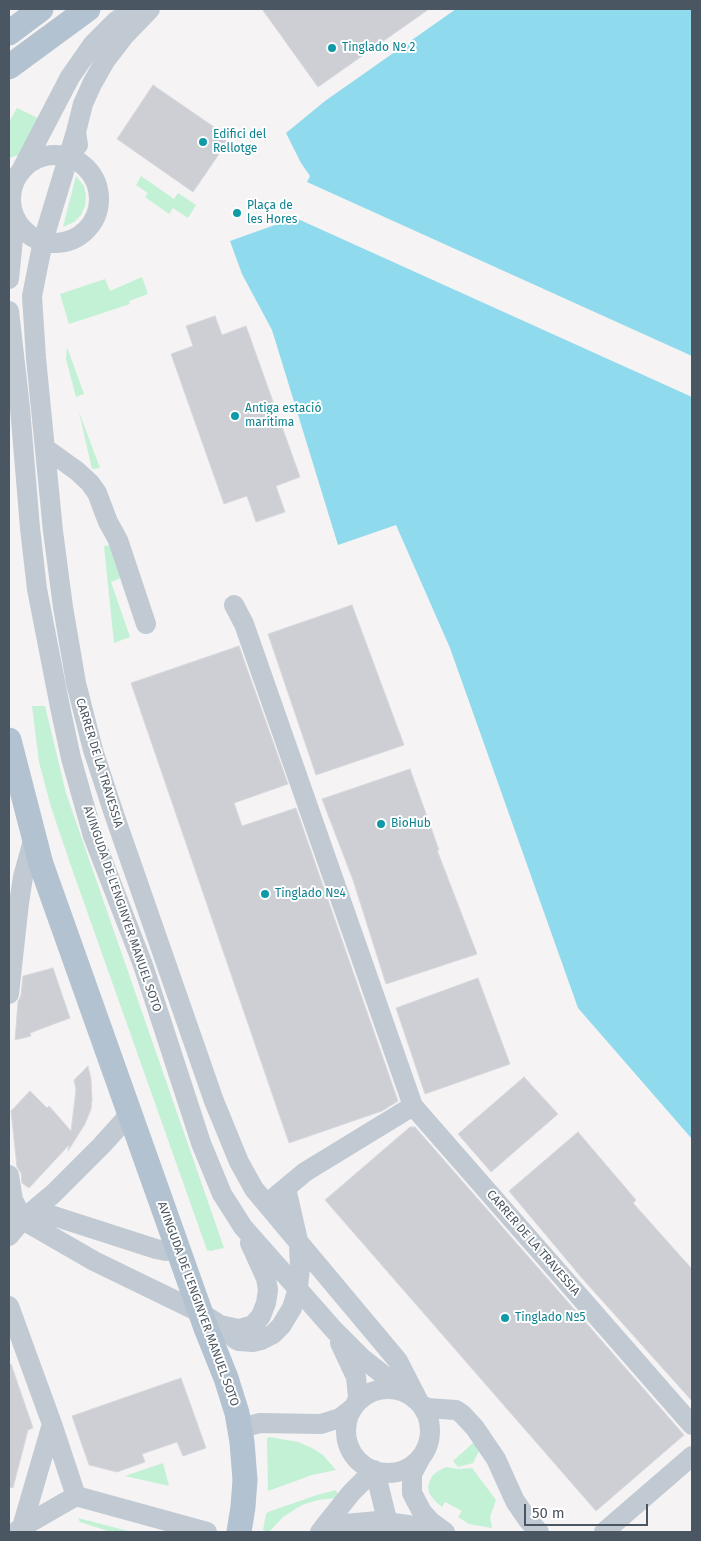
<!DOCTYPE html>
<html>
<head>
<meta charset="utf-8">
<style>
	body { margin:0 }
	#map { position:relative; width:701px; height:1541px; overflow:hidden; background:#f5f3f3; font-family:"Fira Sans",sans-serif }
	canvas { display:block }
	.frame { position:absolute; inset:0; border:10px solid #4a5661; pointer-events:none }
	.scale { position:absolute; left:524px; top:1504px; width:124px; height:22px; box-sizing:border-box; border:2px solid #4a5661; border-top:0; padding-left:6px; font-size:15px; line-height:18px; white-space:nowrap; color:#4a5661; -webkit-text-stroke:4px #fff; paint-order:stroke }
</style>
</head>
<body>
<div id="map">
<canvas width="701" height="1541"></canvas>
<div class="frame"></div>
<div class="scale">50 m</div>
</div>
<script>
const g = document.querySelector('canvas').getContext('2d');
g.lineJoin = 'round';
function fill(path, color) {
  g.fillStyle = color;
  g.fill(path, 'evenodd');
}
function poly(rows) {
  const path = new Path2D();
  for (const r of rows) {
    if (r.length === 3) {
      path.moveTo(r[0] + r[2], r[1]);
      path.arc(r[0], r[1], r[2], 0, 2 * Math.PI);
      continue;
    }
    path.moveTo(r[0], r[1]);
    for (let i = 2; i < r.length; i += 2) path.lineTo(r[i], r[i + 1]);
  }
  return path;
}
function strokePath(path, color, width, dash) {
  g.strokeStyle = color;
  g.lineWidth = width;
  g.lineCap = dash ? 'butt' : 'round';
  g.setLineDash(dash || []);
  g.stroke(path);
}
function write(font, color, halo, rows, align = 'center') {
  g.font = font + ' "Fira Sans",sans-serif';
  g.lineWidth = 4;
  g.setLineDash([]);
  g.textBaseline = 'middle';
  g.strokeStyle = halo;
  g.fillStyle = color;
  for (const [text, x, y, turn = 0] of rows) {
    g.save();
    g.translate(x, y);
    g.rotate((+turn || 0) * Math.PI / 180);
    g.textAlign = isNaN(turn) ? turn : align;
    if (halo) g.strokeText(text, 0, 0);
    g.fillText(text, 0, 0);
    g.restore();
  }
}
fill(poly([
	[17,108,40,119,22,154,9,158,9,122],
	[76,176,84,186,86,196,85,206,81,215,74,222,63,227],
	[141,176,174,199,178,193,196,205,188,218,173,208,169,214,145,197,148,193,136,185],
	[142,277,148,294,129,301,130,304,69,324,60,294,105,279,110,291],
	[67,347,84,394,76,397,66,359],
	[79,412,100,468,92,469],
	[111,545,121,578,111,582,130,637,114,643,104,546],
	[32,706,45,706,66,793,224,1248,211,1251,207,1250,71,866,51,807,39,762],
	[269,1437,298,1442,312,1448,323,1455,336,1470,312,1475,268,1491,267,1439],
	[474,1442,480,1449,473,1463,458,1467,453,1461],
	[163,1463,169,1486,125,1476],
	[446,1467,458,1469,472,1468,496,1500,490,1517,492,1528,469,1524,458,1517,462,1511,445,1502,442,1507,435,1501,429,1493,428,1486,432,1476,438,1471],
	[336,1490,338,1495,335,1498,318,1500,302,1505,283,1517,269,1532,263,1530,266,1514,268,1512,317,1495],
	[78,1518,132,1532,111,1532,80,1522]
]), '#c3f1d5');
fill(poly([
	[456,9,692,9,692,356,307,182,310,176,301,163,286,133,325,101],
	[289,215,692,397,692,1139,578,1008,450,648,396,525,338,545,272,330,242,274,230,241,286,221]
]), '#90daee');
const building = poly([
	[262,9,429,9,318,87,262,9],
	[153,85,230,138,193,192,117,139,153,85],
	[215,316,222,335,246,326,300,477,276,486,285,512,256,522,247,496,224,504,171,354,193,346,186,326,215,316],
	[352,605,404,745,316,775,268,634,352,605],
	[239,646,288,784,234,803,242,826,296,808,398,1101,382,1111,289,1143,131,683,239,646],
	[410,769,439,850,437,850,477,954,386,984,353,880,322,799,410,769],
	[53,968,70,1018,30,1033,31,1036,15,1040,18,1002,21,995,23,976,53,968],
	[478,978,510,1064,425,1094,396,1008,478,978],
	[88,1066,91,1079,92,1100,91,1109,85,1124,68,1151,69,1145,29,1188,22,1183,21,1173,17,1167,11,1111,30,1091,47,1108,49,1106,71,1131,76,1090,74,1080,88,1066],
	[524,1077,558,1114,491,1172,458,1134,524,1077],
	[410,1127,415,1127,684,1435,596,1511,325,1200,410,1127],
	[578,1132,636,1200,633,1203,692,1269,692,1401,581,1277,509,1191,578,1132],
	[9,1364,11,1364,33,1428,28,1430,13,1488,9,1487,9,1364],
	[181,1378,206,1448,183,1456,177,1442,142,1454,145,1462,117,1472,89,1465,72,1416,181,1378]
]);
fill(building, '#cdcfd5');
strokePath(building, '#d7d9de', 1);
strokePath(poly([
	[76,132,43,241,32,296,36,358,53,531,63,607,76,683,93,750,114,814,214,1101,239,1162,254,1189,398,1361,420,1404,427,1408,456,1410,462,1414,475,1428,496,1459,515,1501,528,1520,539,1532],
	[78,145,76,132,83,104,92,84,105,61,125,35,150,9],
	[55,199,44],
	[22,169,70,77,93,44,116,21,134,9],
	[9,279,14,229,13,212],
	[9,311,20,408,30,528,37,589,60,707,71,758,93,836,143,965,201,1143,222,1194,243,1227,334,1330,362,1358,409,1395],
	[45,448,77,471,90,483,97,493,108,522,118,540,146,624],
	[234,605,244,624,413,1106,692,1425],
	[9,994,19,903,23,877,34,837],
	[9,1175,13,1200,23,1219],
	[275,1197,305,1172,413,1106],
	[35,1210,156,1249,166,1251,178,1249],
	[9,1212,94,1261,201,1313,220,1325,239,1329,253,1325,261,1316,266,1303,268,1290,266,1278,250,1243],
	[9,1236,23,1219,53,1194,102,1145,130,1114],
	[9,1306,52,1424,22,1527],
	[226,1330,235,1339,239,1341,253,1342,261,1340,273,1334,281,1326,292,1308,298,1288,300,1267,299,1245,286,1188],
	[340,1343,356,1377,358,1397,356,1404],
	[388,1431,42],
	[52,1424,76,1496],
	[241,1428,260,1423,321,1424,340,1418,353,1408],
	[421,1457,412,1474,412,1493,422,1512,430,1521,445,1532],
	[375,1471,390,1532],
	[76,1496,207,1532],
	[16,1532,22,1527,76,1496],
	[320,1532,351,1493,374,1470],
	[322,1532,344,1524,378,1521,408,1525,427,1532],
	[604,1532,692,1456]
]), '#c1cad2', 20);
strokePath(poly([
	[9,33,41,9],
	[9,67,88,9],
	[9,740,41,864,206,1328,226,1378,237,1413,242,1442,245,1480,243,1507,239,1532]
]), '#b3c2d1', 25);
for (const [x, y, r, color] of [
	[332,48,5,"#0f9aa8"],
	[203,142,5,"#0f9aa8"],
	[237,213,5,"#0f9aa8"],
	[235,416,5,"#0f9aa8"],
	[381,824,5,"#0f9aa8"],
	[265,894,5,"#0f9aa8"],
	[505,1318,5,"#0f9aa8"]
]) {
  const dot = new Path2D();
  dot.arc(x, y, r, 0, 2 * Math.PI);
  g.fillStyle = color;
  g.fill(dot);
  strokePath(dot, '#fff', 2);
}
write('12px', '#0d838f', '#fff', [
	["Tinglado Nº 2",342,48],
	["Edifici del",213,135],
	["Rellotge",213,149],
	["Plaça de",247,206],
	["les Hores",247,220],
	["Antiga estació",245,409],
	["marítima",245,423],
	["BioHub",391,824],
	["Tinglado Nº4",275,894],
	["Tinglado Nº5",515,1318]
], 'left');
write('12px', '#4a5661', '#fff', [
	["CARRER DE LA TRAVESSIA",99,763,73],
	["AVINGUDA DE L'ENGINYER MANUEL SOTO",122,909,71],
	["CARRER DE LA TRAVESSIA",533,1243,49],
	["AVINGUDA DE L'ENGINYER MANUEL SOTO",198,1304,70]
]);
</script>
</body>
</html>
